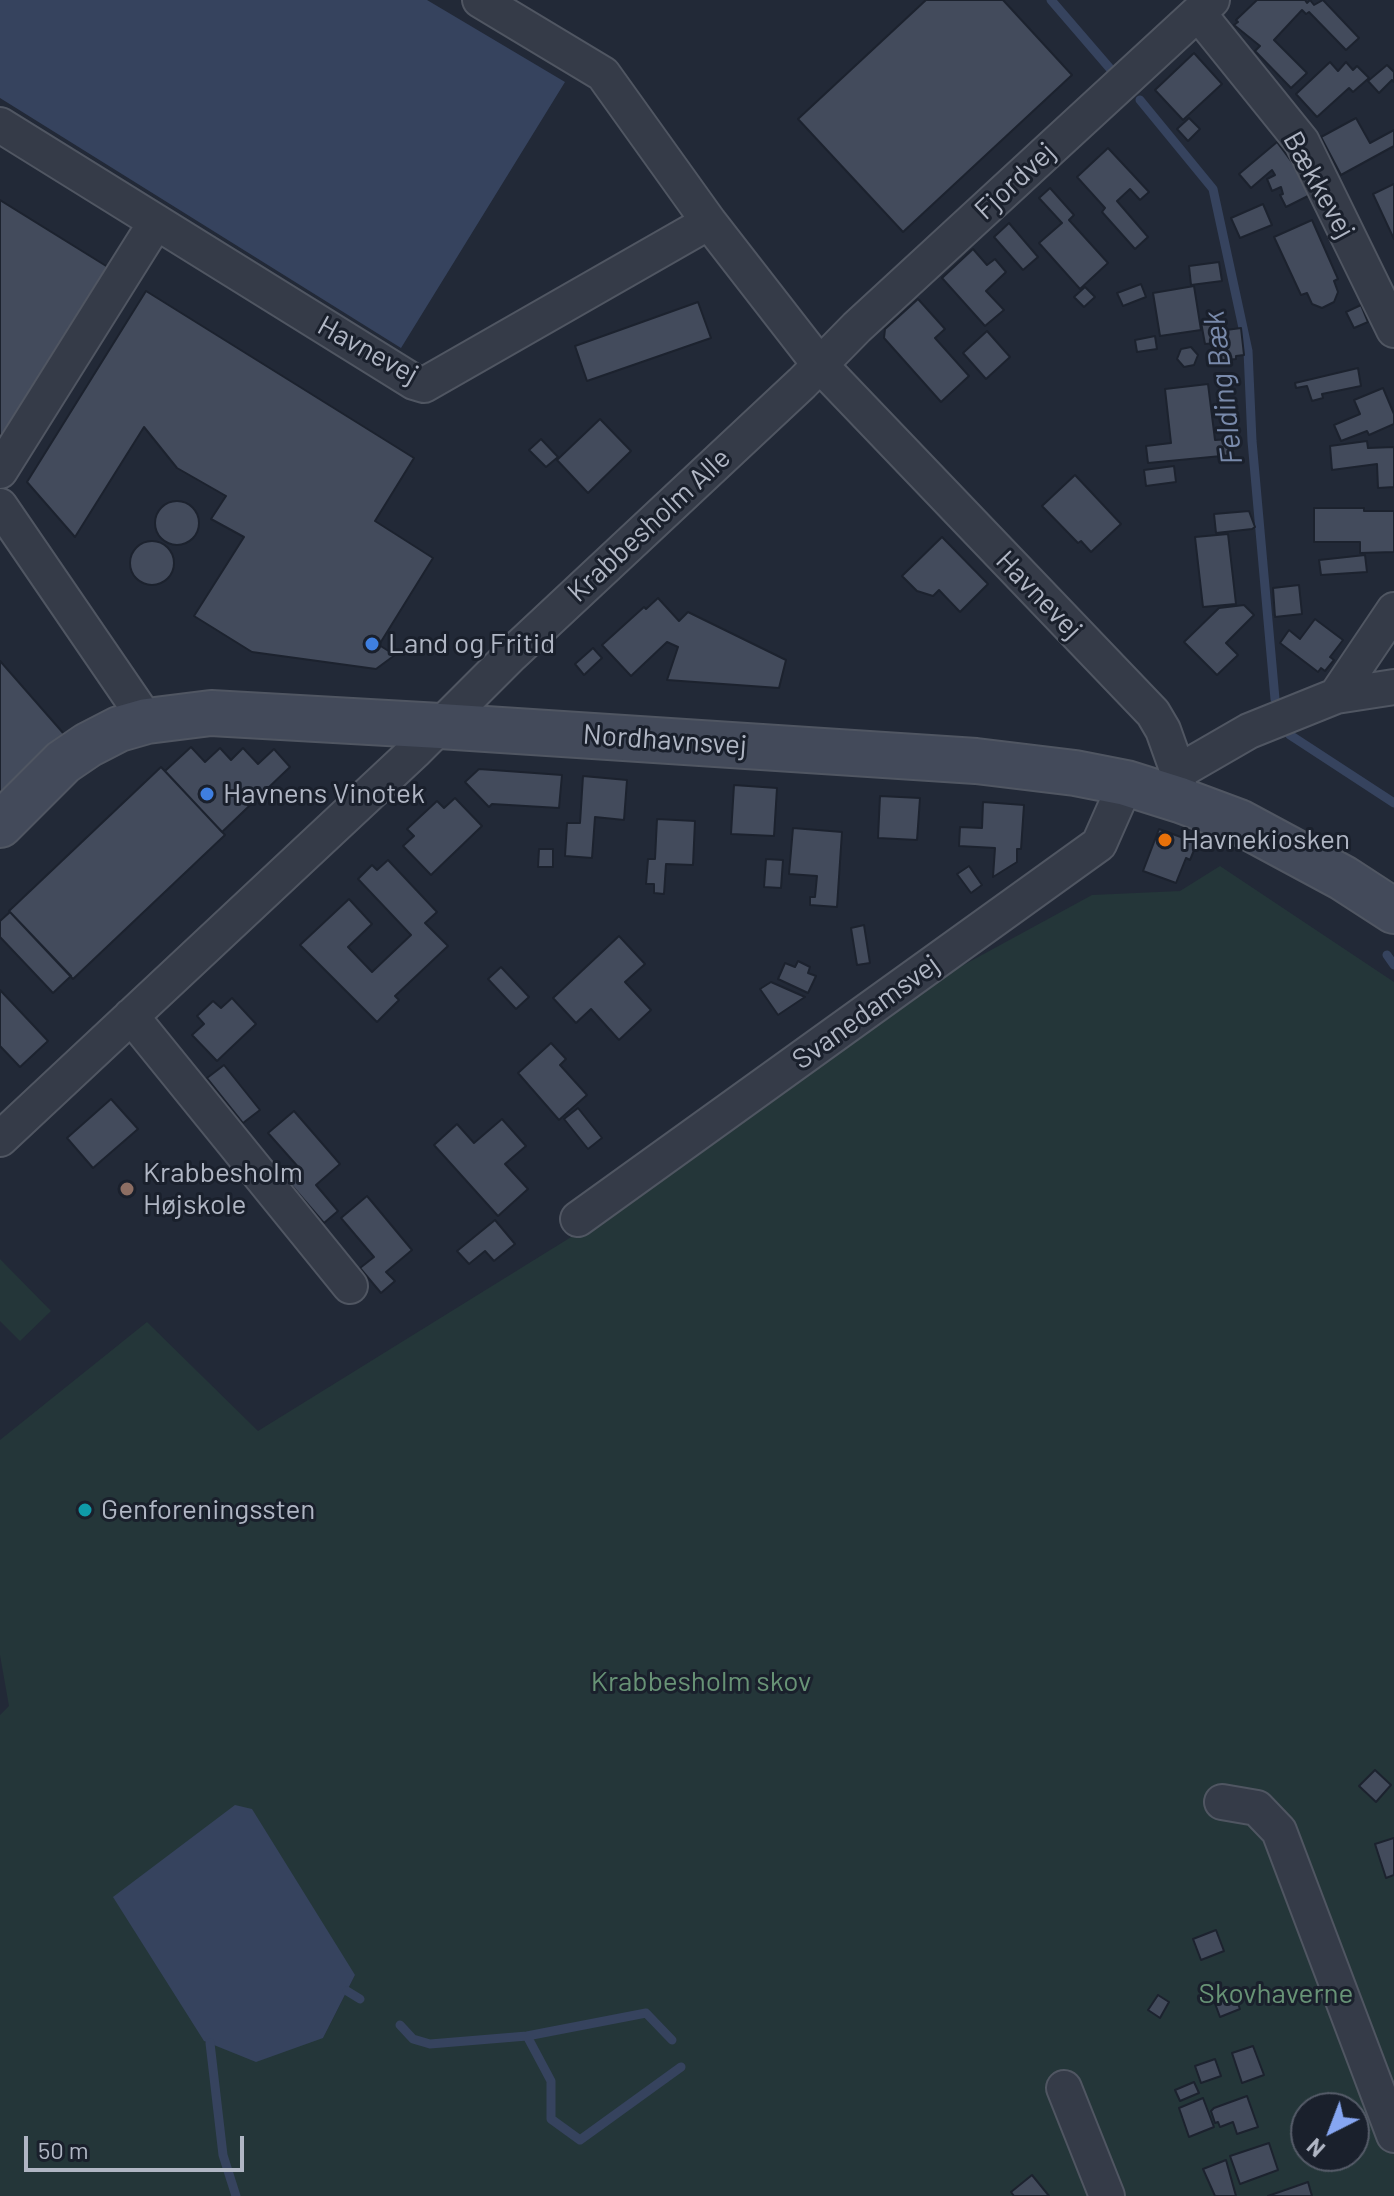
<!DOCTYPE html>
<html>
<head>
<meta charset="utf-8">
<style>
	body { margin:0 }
	#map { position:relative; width:1394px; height:2196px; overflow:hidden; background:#222937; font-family:Barlow,sans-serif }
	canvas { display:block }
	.north { position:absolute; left:1290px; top:2092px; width:80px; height:80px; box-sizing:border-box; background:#1a202c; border:2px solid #565c69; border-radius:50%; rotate:222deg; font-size:22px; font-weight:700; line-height:32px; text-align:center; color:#b0b6c4 }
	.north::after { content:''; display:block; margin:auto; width:28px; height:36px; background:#86a6f2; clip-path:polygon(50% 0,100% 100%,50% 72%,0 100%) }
	.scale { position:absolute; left:24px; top:2136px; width:220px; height:36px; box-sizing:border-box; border:4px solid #b0b6c4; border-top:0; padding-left:10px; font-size:24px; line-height:28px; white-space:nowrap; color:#b0b6c4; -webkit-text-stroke:6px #1a202c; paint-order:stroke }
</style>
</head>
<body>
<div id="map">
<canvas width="1394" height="2196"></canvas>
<div class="north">N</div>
<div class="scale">50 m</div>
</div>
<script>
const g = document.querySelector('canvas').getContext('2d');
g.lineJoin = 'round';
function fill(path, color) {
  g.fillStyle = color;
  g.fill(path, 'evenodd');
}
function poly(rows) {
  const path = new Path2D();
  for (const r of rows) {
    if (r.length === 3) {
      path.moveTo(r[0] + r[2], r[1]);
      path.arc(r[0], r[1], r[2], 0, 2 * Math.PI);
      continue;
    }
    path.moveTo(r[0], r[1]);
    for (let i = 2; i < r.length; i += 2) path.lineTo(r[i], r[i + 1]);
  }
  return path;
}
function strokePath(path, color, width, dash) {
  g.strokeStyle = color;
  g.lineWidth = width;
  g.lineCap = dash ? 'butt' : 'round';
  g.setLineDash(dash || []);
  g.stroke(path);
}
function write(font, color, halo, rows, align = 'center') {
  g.font = font + ' Barlow,sans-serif';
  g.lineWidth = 6;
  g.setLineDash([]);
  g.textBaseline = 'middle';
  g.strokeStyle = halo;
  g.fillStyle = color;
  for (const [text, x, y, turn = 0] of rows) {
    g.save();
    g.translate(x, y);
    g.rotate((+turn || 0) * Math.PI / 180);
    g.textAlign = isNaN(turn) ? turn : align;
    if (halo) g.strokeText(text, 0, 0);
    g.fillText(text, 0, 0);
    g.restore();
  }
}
fill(poly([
	[1220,866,1394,982,1394,2196,0,2196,0,1715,9,1706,0,1655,0,1440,147,1322,258,1431,576,1234,925,986,1092,895,1180,891],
	[114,1898,355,1975,323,2038],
	[1306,2108,1354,2108,1354,2156,1306,2156],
	[0,1259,51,1311,20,1341,0,1321]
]), '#243639');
fill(poly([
	[0,0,427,0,565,82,401,348,0,98],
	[235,1805,252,1809,355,1975,323,2038,256,2062,204,2041,113,1897]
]), '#36435e');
strokePath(poly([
	[1051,0,1113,72],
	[1140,100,1213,189,1248,351,1252,441,1275,699],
	[1290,735,1394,803],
	[1387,955,1394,965],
	[347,1991,360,1999],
	[400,2025,413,2039,430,2044,527,2036,646,2013,672,2040],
	[527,2036,551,2081,551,2119,580,2140,681,2067],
	[210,2043,223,2155,236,2196]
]), '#36435e', 9);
const building = poly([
	[926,0,1003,0,1072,75,903,232,798,119,926,0],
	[1257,0,1305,0,1307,3,1310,0,1314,5,1323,0,1359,38,1346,50,1309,12,1306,14,1302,10,1274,40,1307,73,1291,88,1255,51,1260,46,1234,25,1238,22,1236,20,1257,0],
	[1194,53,1222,84,1183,120,1155,90,1194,53],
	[1330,62,1338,71,1346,62,1353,70,1357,66,1369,78,1353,92,1349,88,1317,117,1296,94,1330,62],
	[1387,65,1394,72,1394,82,1392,80,1379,93,1368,81,1387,65],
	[1189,118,1200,129,1188,141,1177,129,1189,118],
	[1356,118,1370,143,1394,130,1394,146,1341,175,1321,137,1356,118],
	[1277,142,1294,165,1296,164,1310,195,1286,207,1280,195,1283,194,1281,187,1272,191,1267,179,1275,175,1272,170,1251,188,1239,174,1277,142],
	[1108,148,1149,192,1140,200,1130,189,1117,201,1148,237,1135,249,1102,212,1105,208,1077,177,1108,148],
	[1394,184,1394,239,1373,194,1394,184],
	[1050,188,1074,215,1069,220,1108,263,1080,289,1039,243,1062,223,1039,198,1050,188],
	[0,200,111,269,0,445,0,200],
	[1263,204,1272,225,1240,238,1231,218,1263,204],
	[1312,220,1338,279,1334,281,1338,292,1334,302,1322,308,1312,304,1307,293,1301,295,1274,237,1312,220],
	[1009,223,1038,257,1023,270,994,237,1009,223],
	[973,249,987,265,995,259,1006,272,986,291,1004,310,985,326,942,278,973,249],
	[1219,262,1222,281,1191,285,1189,266,1219,262],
	[1141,284,1146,297,1123,306,1117,293,1141,284],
	[1194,286,1201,330,1160,336,1153,293,1194,286],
	[1085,287,1095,297,1084,307,1074,297,1085,287],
	[146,291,414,458,375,521,433,558,379,645,395,655,376,669,252,652,194,616,244,537,211,519,226,496,177,468,144,427,75,537,27,482,146,291],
	[918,299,945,329,935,338,969,376,941,402,884,338,885,329,918,299],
	[698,302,711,338,587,381,575,346,698,302],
	[1361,305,1368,322,1354,328,1346,312,1361,305],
	[1224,319,1226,330,1241,328,1244,355,1236,356,1236,359,1218,361,1215,343,1205,344,1201,322,1224,319],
	[987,331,1010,357,986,379,963,353,987,331],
	[1155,336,1157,349,1137,352,1135,340,1155,336],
	[1191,347,1198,355,1194,365,1184,367,1177,359,1181,349,1191,347],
	[1358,368,1361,386,1322,394,1323,398,1312,401,1307,386,1296,388,1295,383,1358,368],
	[1208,384,1215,440,1230,439,1232,455,1148,463,1146,446,1171,443,1165,389,1208,384],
	[1383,388,1394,414,1394,424,1369,435,1367,431,1341,441,1334,425,1360,414,1354,400,1383,388],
	[600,419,631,451,588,493,557,460,600,419],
	[541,439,558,457,546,467,529,450,541,439],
	[1367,441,1368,448,1394,447,1394,487,1378,488,1377,464,1332,470,1330,446,1367,441],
	[1174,466,1176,482,1146,486,1144,470,1174,466],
	[1075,475,1121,524,1091,552,1081,541,1078,543,1042,506,1075,475],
	[177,523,22],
	[1314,508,1364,508,1364,511,1394,511,1394,552,1360,553,1360,542,1314,542,1314,508],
	[1249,511,1255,527,1252,529,1216,533,1214,514,1249,511],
	[1228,534,1236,604,1203,607,1195,537,1228,534],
	[942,537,988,584,960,612,939,590,933,596,917,591,902,576,942,537],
	[152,563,22],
	[1365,555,1367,572,1321,575,1319,560,1365,555],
	[1299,585,1302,614,1275,617,1273,588,1299,585],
	[658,598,679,621,688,612,786,660,779,688,667,680,678,647,667,642,631,676,602,645,644,607,646,609,658,598],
	[1244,605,1254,615,1226,643,1238,655,1217,675,1184,642,1219,608,1244,605],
	[1315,619,1343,640,1330,657,1334,660,1325,671,1321,668,1318,672,1280,643,1289,630,1300,639,1315,619],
	[593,648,602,658,584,675,575,664,593,648],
	[0,661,64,734,0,794,0,661],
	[191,747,205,762,220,748,231,760,243,748,258,764,274,749,290,767,222,832,165,771,191,747],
	[161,767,225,835,73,979,9,911,161,767],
	[479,769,562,775,559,808,492,804,489,807,465,782,479,769],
	[583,776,627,780,624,820,595,817,592,858,565,856,567,823,580,823,583,776],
	[734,785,777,788,774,836,731,834,734,785],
	[880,796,920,798,917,840,878,838,880,796],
	[455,798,482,826,431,875,403,846,414,836,407,829,437,801,444,808,455,798],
	[983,802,1024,805,1021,849,1017,849,1017,862,993,877,995,848,959,846,960,827,982,828,983,802],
	[657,819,695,821,693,865,666,864,664,894,654,893,654,884,646,884,648,859,655,859,657,819],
	[793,828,842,832,837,907,810,905,810,897,815,897,817,876,789,874,793,828],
	[1159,829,1197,843,1190,860,1186,858,1176,883,1143,871,1159,829],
	[539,849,553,849,553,867,538,867,539,849],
	[766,859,783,860,781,888,764,887,766,859],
	[388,860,437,912,425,923,448,946,395,996,399,1000,377,1022,300,945,349,899,372,924,348,947,372,972,411,935,358,879,372,865,377,870,388,860],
	[969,866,982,885,971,893,957,874,969,866],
	[10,912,71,976,53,993,0,937,0,921,10,912],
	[864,925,870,963,857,965,851,928,864,925],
	[619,936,645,964,625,982,651,1010,619,1040,591,1009,576,1023,553,998,619,936],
	[798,961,810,967,808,973,816,976,808,993,778,979,785,963,795,967,798,961],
	[501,967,529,997,516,1009,488,979,501,967],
	[771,982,805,997,778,1015,760,989,771,982],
	[0,990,48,1041,20,1067,0,1046,0,990],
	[232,998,256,1024,217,1061,192,1035,204,1024,197,1016,213,1001,221,1008,232,998],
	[551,1043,566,1059,560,1065,587,1095,559,1120,518,1073,551,1043],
	[224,1065,260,1110,243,1123,207,1078,224,1065],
	[111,1099,138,1129,93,1168,67,1138,111,1099],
	[578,1108,602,1138,588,1149,564,1119,578,1108],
	[294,1111,340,1164,316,1185,338,1211,324,1223,287,1180,300,1169,268,1133,294,1111],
	[502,1119,526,1146,505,1164,528,1189,498,1216,434,1145,457,1124,474,1143,502,1119],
	[367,1196,412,1250,386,1272,395,1281,381,1293,360,1268,374,1257,341,1218,367,1196],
	[495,1220,515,1244,494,1261,485,1251,469,1264,457,1251,495,1220],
	[1375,1770,1391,1785,1376,1802,1359,1786,1375,1770],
	[1394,1838,1394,1875,1386,1878,1375,1844,1394,1838],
	[1216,1930,1224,1951,1201,1960,1193,1939,1216,1930],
	[1233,1991,1240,2009,1220,2017,1213,1998,1233,1991],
	[1158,1995,1169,2002,1160,2018,1148,2010,1158,1995],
	[1253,2046,1264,2075,1242,2083,1232,2053,1253,2046],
	[1215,2059,1221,2076,1201,2083,1195,2066,1215,2059],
	[1194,2082,1199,2093,1180,2101,1175,2090,1194,2082],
	[1247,2096,1258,2127,1237,2134,1233,2122,1220,2127,1218,2122,1215,2123,1211,2111,1214,2108,1247,2096],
	[1203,2098,1214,2127,1189,2137,1179,2108,1203,2098],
	[1269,2143,1278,2170,1240,2184,1230,2156,1269,2143],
	[1226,2160,1236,2196,1215,2196,1203,2169,1226,2160],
	[1032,2175,1049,2196,1014,2196,1011,2192,1032,2175],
	[1308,2182,1312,2196,1268,2196,1308,2182]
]);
fill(building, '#434b5c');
strokePath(building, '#1c222e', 2);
const street = poly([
	[480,0,603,74,709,222,820,365,1153,713,1163,730,1178,772,1180,800],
	[1198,13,1302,142,1394,330],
	[0,125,414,382,424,385,709,222],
	[0,471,156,222],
	[0,506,147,721],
	[1336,696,1394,687],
	[1178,772,1249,731,1336,696,1394,610],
	[131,1016,350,1286],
	[0,1139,416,750,511,655,802,383,857,327,1212,0],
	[578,1219,1099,844,1126,783],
	[1222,1802,1257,1808,1279,1831,1394,2135],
	[1064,2088,1107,2196]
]);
const secondary = poly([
	[0,825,63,762,88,745,119,729,147,721,211,713,440,726,976,761,1075,773,1126,783,1180,800,1239,822,1343,878,1394,911]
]);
strokePath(street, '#505662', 38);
strokePath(secondary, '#505662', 48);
strokePath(street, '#353b48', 34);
strokePath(secondary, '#434a5a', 44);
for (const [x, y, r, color] of [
	[372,644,8,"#3f7fe0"],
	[207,794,8,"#3f7fe0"],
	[1165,840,8,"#e8710a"],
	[127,1189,8,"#8d6e63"],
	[85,1510,8,"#0f9aa8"]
]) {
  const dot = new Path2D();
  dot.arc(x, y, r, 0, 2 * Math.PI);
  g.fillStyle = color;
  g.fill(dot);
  strokePath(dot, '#1a202c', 3);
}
write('28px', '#b0b6c4', '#1a202c', [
	["Fjordvej",1015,181,-43],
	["Bækkevej",1319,185,61],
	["Havnevej",368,350,29],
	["Krabbesholm Alle",649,525,-43],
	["Havnevej",1039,595,46],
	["Nordhavnsvej",665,740,4],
	["Svanedamsvej",866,1012,-36]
]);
write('28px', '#b0b6c4', '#1a202c', [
	["Land og Fritid",388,644],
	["Havnens Vinotek",223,794],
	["Havnekiosken",1181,840],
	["Krabbesholm",143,1173],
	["Højskole",143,1205],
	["Genforeningssten",101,1510]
], 'left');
write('28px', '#689376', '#1a202c', [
	["Krabbesholm skov",701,1682],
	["Skovhaverne",1276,1994]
]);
write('italic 30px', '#798aab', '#1a202c', [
	["Felding Bæk",1223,388,-97]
]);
</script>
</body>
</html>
